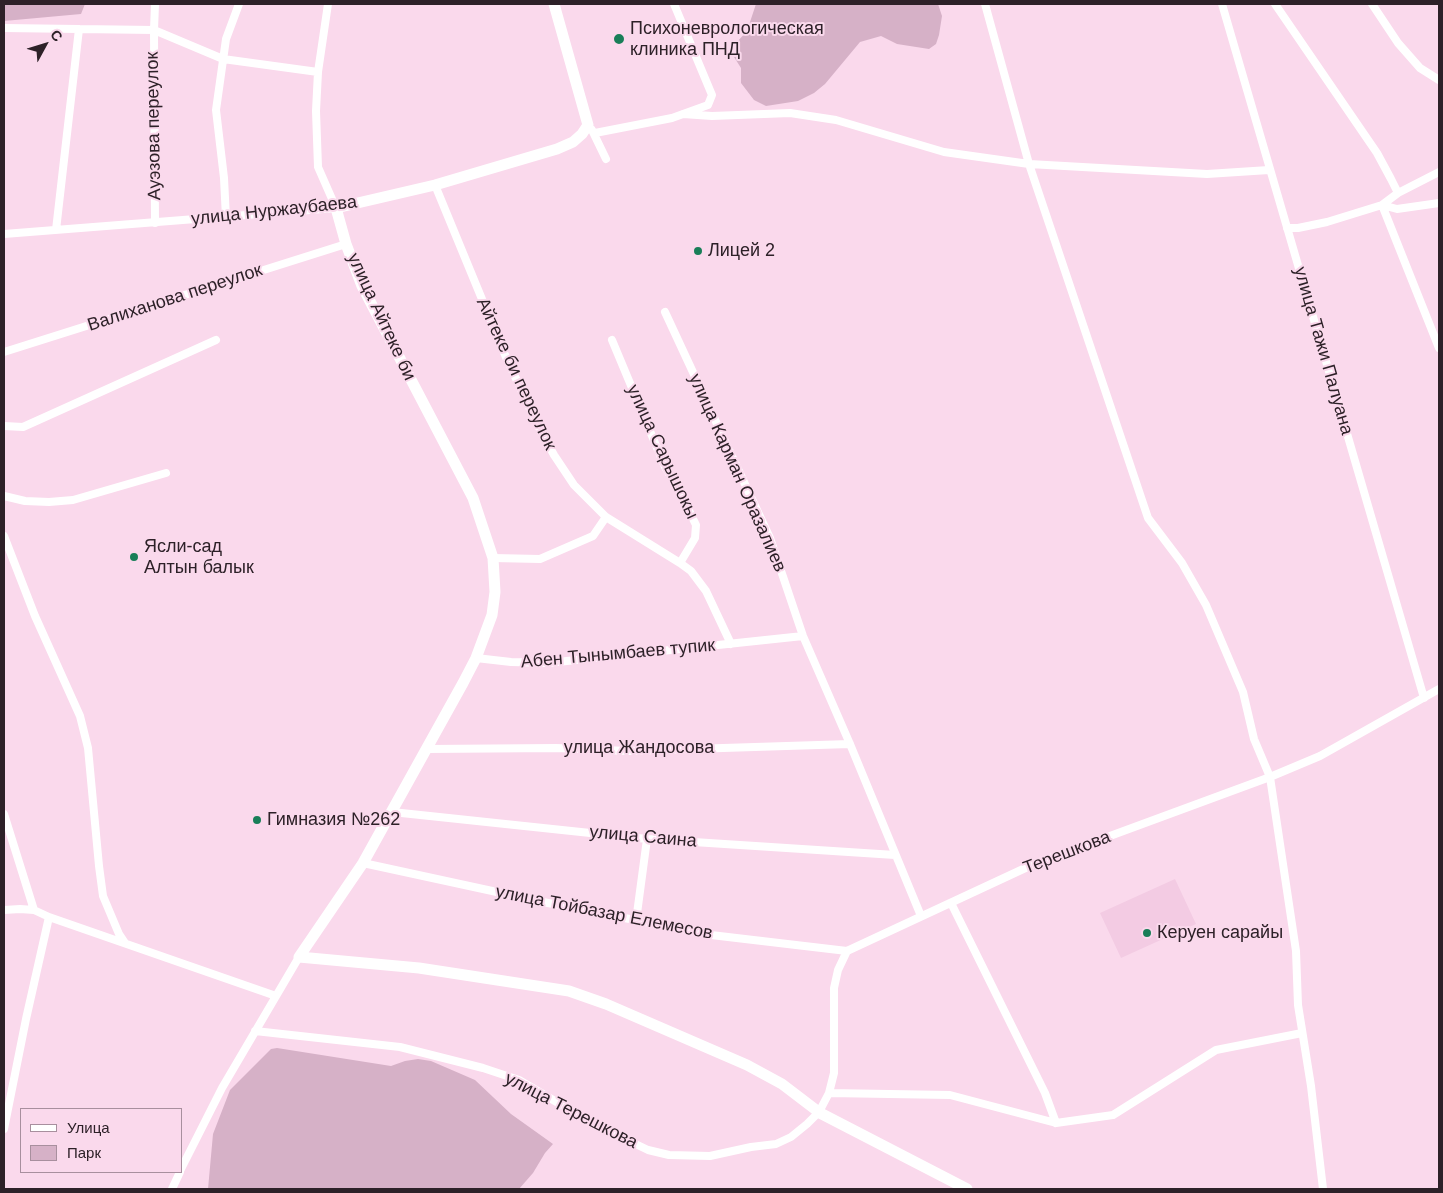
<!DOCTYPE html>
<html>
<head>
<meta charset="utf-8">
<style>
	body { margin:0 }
	#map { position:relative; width:1443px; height:1193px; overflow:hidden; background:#fad9ec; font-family:Helvetica,sans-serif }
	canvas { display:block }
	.frame { position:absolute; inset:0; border:5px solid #2d2128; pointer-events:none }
	.legend { position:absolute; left:20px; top:1108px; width:162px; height:65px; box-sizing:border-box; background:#fad9ec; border:1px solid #a88f9e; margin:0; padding:6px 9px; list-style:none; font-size:15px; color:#2d2128 }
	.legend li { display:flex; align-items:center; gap:10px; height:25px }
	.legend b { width:25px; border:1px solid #a88f9e }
	.north { position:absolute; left:20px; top:20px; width:50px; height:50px; -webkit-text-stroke:4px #fad9ec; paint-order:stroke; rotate:51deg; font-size:14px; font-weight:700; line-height:20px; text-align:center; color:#2d2128 }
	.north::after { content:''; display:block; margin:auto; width:18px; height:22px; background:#2d2128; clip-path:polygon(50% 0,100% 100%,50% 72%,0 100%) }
</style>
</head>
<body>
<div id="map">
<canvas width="1443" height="1193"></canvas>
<div class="frame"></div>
<ul class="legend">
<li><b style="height:6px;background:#fff"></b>Улица</li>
<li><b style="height:14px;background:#d6b1c7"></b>Парк</li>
</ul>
<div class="north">С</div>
</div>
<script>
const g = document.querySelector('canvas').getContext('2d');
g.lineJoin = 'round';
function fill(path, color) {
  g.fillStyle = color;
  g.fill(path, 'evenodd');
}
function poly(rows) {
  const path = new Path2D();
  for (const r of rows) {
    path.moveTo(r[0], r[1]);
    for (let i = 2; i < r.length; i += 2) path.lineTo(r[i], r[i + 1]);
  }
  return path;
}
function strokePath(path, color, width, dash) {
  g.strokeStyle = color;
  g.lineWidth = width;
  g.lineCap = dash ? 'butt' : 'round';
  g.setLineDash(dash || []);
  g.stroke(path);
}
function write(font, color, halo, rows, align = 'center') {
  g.font = font + ' Helvetica,sans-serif';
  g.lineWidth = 4;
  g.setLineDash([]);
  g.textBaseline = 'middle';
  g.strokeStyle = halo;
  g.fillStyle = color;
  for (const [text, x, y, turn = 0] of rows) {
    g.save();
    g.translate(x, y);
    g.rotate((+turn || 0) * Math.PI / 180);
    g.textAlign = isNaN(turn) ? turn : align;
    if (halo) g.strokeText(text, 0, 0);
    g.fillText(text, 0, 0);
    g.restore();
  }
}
fill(poly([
	[1175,879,1196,924,1121,958,1100,913]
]), '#f3cbe3');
fill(poly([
	[4,4,85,4,81,14,4,21],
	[756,4,938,4,942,16,939,35,936,44,929,49,897,44,881,36,860,42,825,84,814,93,798,101,766,106,754,100,741,83,741,68,734,57,737,42,747,31],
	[277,1048,391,1066,405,1061,418,1059,431,1061,475,1080,511,1114,553,1144,545,1153,533,1173,519,1189,208,1189,213,1134,230,1090,271,1049]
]), '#d6b1c7');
strokePath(poly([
	[155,4,154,30,155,223],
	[985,4,1029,164,1148,518,1182,563,1206,605,1243,692,1254,739,1270,777,1296,951,1298,1005,1311,1086,1323,1189],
	[1222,4,1424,698],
	[1275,4,1377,153,1391,179,1398,193,1382,205,1439,348],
	[1372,4,1398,43,1420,68,1439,80],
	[4,28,154,30,223,59,318,72],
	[683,114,712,116,790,113,836,120,944,152,1029,164,1207,174,1269,170],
	[592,130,606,159],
	[595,133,672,118,708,105,712,95,674,4],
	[435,185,505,355,536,422,554,455,574,485,606,517,680,563,691,571,706,591,731,644],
	[1398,193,1439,172],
	[226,218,224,178,216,110,226,39,239,4],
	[1287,228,1298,228,1327,222,1382,205,1397,209,1439,203],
	[56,230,79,29],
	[4,234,336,208,318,167,316,111,318,72,328,4],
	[665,312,770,538,803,636,850,744,921,916],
	[612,340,665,467,678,488,696,525,695,538,680,563],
	[4,352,346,244],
	[4,426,23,427,216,340],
	[4,496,25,501,49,502,73,500,166,473],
	[4,536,35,616,80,716,88,748,99,866,103,896,119,934,125,943],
	[493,558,540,559,593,536,606,517],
	[476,658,511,662,548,663,803,636],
	[427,749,556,748,628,751,850,744],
	[392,812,647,839,895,855],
	[4,814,34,910,49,917,26,1019,4,1129],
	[363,863,543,902,711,935,847,951],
	[951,903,1045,1093,1056,1123],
	[4,910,20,909,34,910],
	[49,917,276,996],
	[636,921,647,839],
	[255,1031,400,1047,483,1068,519,1080,594,1124,648,1150,669,1155,710,1156,751,1147,776,1144,791,1137,807,1124,819,1112,829,1093,834,1073,834,988,838,970,847,951,1034,864,1270,777,1320,756,1439,689],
	[829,1093,950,1095,1056,1123,1113,1115,1216,1050,1302,1033],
	[181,1169,222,1088,299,957],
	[172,1189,180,1172]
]), '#fff', 8);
strokePath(poly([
	[554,4,588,125,582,134,573,142,557,149,435,185,336,208,346,244,362,286,473,498,493,558,495,592,492,615,476,658,463,683,363,863,299,957,419,968,569,991,606,1004,747,1065,782,1084,820,1113,967,1189]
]), '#fff', 11);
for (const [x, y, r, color] of [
	[619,39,6,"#197e58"],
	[698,251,5,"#197e58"],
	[134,557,5,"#197e58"],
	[257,820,5,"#197e58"],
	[1147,933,5,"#197e58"]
]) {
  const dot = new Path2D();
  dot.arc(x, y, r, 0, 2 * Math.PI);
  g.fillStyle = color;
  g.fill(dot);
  strokePath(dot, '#fad9ec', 2);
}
write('18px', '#2d2128', '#fad9ec', [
	["Психоневрологическая",630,29],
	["клиника ПНД",630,50],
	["Лицей 2",708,251],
	["Ясли-сад",144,547],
	["Алтын балык",144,568],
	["Гимназия №262",267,820],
	["Керуен сарайы",1157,933]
], 'left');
write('18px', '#2d2128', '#fad9ec', [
	["Ауэзова переулок",154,126,-91],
	["улица Нуржаубаева",274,211,-6],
	["Валиханова переулок",175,298,-18],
	["улица Айтеке би",381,317,65],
	["улица Тажи Палуана",1323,351,74],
	["Айтеке би переулок",516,374,65],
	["улица Сарышокы",662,452,65],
	["улица Карман Оразалиев",737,473,66],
	["Абен Тынымбаев тупик",618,654,-5],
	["улица Жандосова",639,748],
	["улица Саина",643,837,5],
	["Терешкова",1067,853,-21],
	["улица Тойбазар Елемесов",604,913,11],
	["улица Терешкова",571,1111,27]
]);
</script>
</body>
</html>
